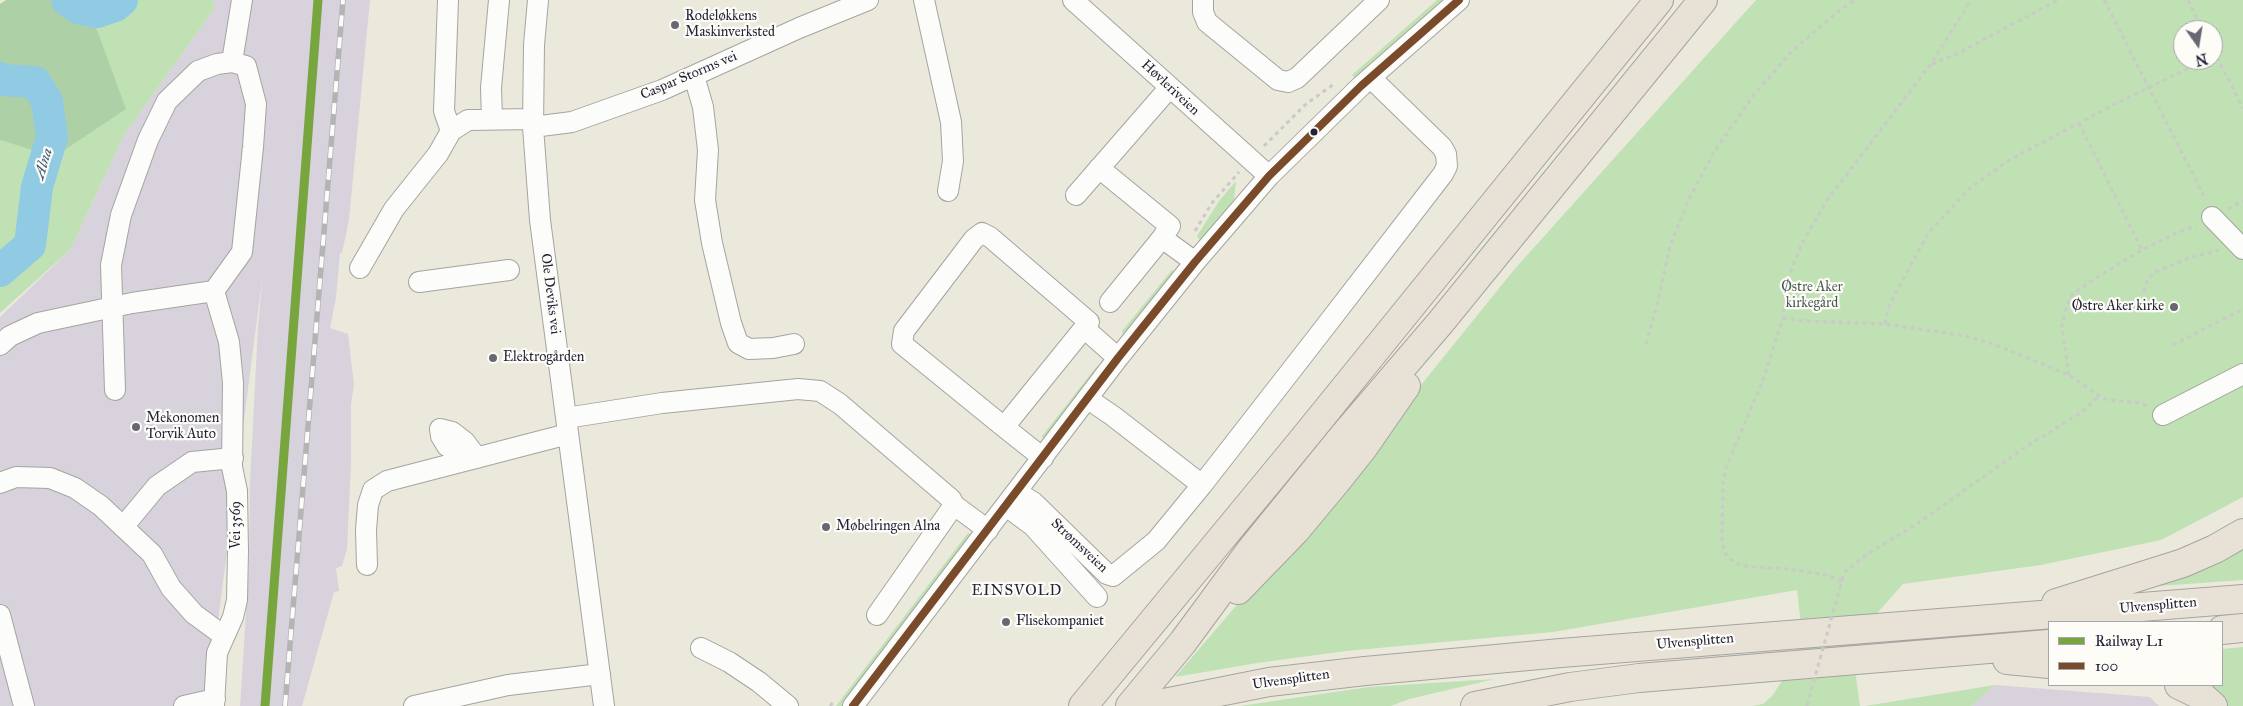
<!DOCTYPE html>
<html>
<head>
<meta charset="utf-8">
<style>
	body { margin:0 }
	#map { position:relative; width:2243px; height:706px; overflow:hidden; background:#ebe9dc; font-family:"IM FELL Great Primer",serif }
	canvas { display:block }
	.legend { position:absolute; left:2048px; top:621px; width:175px; height:65px; box-sizing:border-box; background:#fdfcf7; border:1px solid #a5a5ac; margin:0; padding:6px 9px; list-style:none; font-size:15px; color:#22223b }
	.legend li { display:flex; align-items:center; gap:10px; height:25px }
	.legend b { width:25px; border:1px solid #a5a5ac }
	.north { position:absolute; left:2173px; top:20px; width:50px; height:50px; box-sizing:border-box; background:#fdfcf7; border:1px solid #a5a5ac; border-radius:50%; rotate:167deg; font-size:14px; font-weight:700; line-height:20px; text-align:center; color:#22223b }
	.north::after { content:''; display:block; margin:auto; width:18px; height:22px; background:#686873; clip-path:polygon(50% 0,100% 100%,50% 72%,0 100%) }
</style>
</head>
<body>
<div id="map">
<canvas width="2243" height="706"></canvas>
<ul class="legend">
<li><b style="height:6px;background:#78a53e"></b>Railway L1</li>
<li><b style="height:6px;background:#7a4b2a"></b>100</li>
</ul>
<div class="north">N</div>
</div>
<script>
const g = document.querySelector('canvas').getContext('2d');
g.lineJoin = 'round';
function fill(path, color) {
  g.fillStyle = color;
  g.fill(path, 'evenodd');
}
function poly(rows) {
  const path = new Path2D();
  for (const r of rows) {
    path.moveTo(r[0], r[1]);
    for (let i = 2; i < r.length; i += 2) path.lineTo(r[i], r[i + 1]);
  }
  return path;
}
function strokePath(path, color, width, dash) {
  g.strokeStyle = color;
  g.lineWidth = width;
  g.lineCap = dash ? 'butt' : 'round';
  g.setLineDash(dash || []);
  g.stroke(path);
}
function write(font, color, halo, rows, align = 'center') {
  g.font = font + ' "IM FELL Great Primer",serif';
  g.lineWidth = 4.5;
  g.setLineDash([]);
  g.textBaseline = 'middle';
  g.strokeStyle = halo;
  g.fillStyle = color;
  for (const [text, x, y, turn = 0] of rows) {
    g.save();
    g.translate(x, y);
    g.rotate((+turn || 0) * Math.PI / 180);
    g.textAlign = isNaN(turn) ? turn : align;
    if (halo) g.strokeText(text, 0, 0);
    g.fillText(text, 0, 0);
    g.restore();
  }
}
fill(poly([
	[213,0,370,0,349,220,342,253,340,253,336,298,330,328,348,334,354,385,351,404,351,464,347,549,342,566,336,568,339,591,334,592,302,706,240,706,249,567,250,483,258,326,263,273,207,706,0,706,0,317,70,250,124,135,214,9],
	[1995,685,2150,697,2159,706,1971,706]
]), '#d7d2db');
fill(poly([
	[85,0,213,0,214,9,124,135,70,250,0,313,0,140,54,157],
	[1437,0,1445,0,1356,79,1352,75],
	[1756,0,2243,0,2243,497,2161,540,2041,565,1903,584,1878,612,1862,641,1856,677,1860,706,1752,706,1763,704,1772,696,1790,669,1796,655,1801,625,1797,590,1553,632,1346,651,1257,663,1175,677,1346,478,1513,271],
	[2183,30,2213,30,2213,60,2183,60],
	[1236,181,1234,200,1200,241,1197,236,1219,201],
	[1172,270,1175,271,1125,335,1123,334,1122,331],
	[1097,366,1100,368,1045,440,1043,439,1042,436],
	[968,533,973,534,842,706,836,706],
	[2243,546,2243,580,2144,587],
	[2243,647,2243,706,2228,706,2201,685,2222,685,2222,649],
	[1495,679,1409,699,1391,706,1240,706,1369,687],
	[1995,685,1971,706,1865,706]
]), '#bfe1b3');
fill(poly([
	[6,0,86,0,126,109,54,157,0,140,0,4]
]), '#aed0a7');
strokePath(poly([
	[67,0,78,8,97,12,115,6,122,0],
	[0,78,2,80,35,82,47,101,52,137,37,187,30,245,0,271]
]), '#91cae3', 32);
const minor = poly([
	[448,0,444,111,451,131],
	[538,0,534,45,533,127,540,220,604,706],
	[924,0,951,122,953,161,948,191],
	[1073,0,1269,176],
	[1203,0,1203,12,1207,22,1278,80,1288,82,1297,78,1379,0],
	[232,62,242,0],
	[694,76,703,107,708,150,705,200,712,243,731,323,738,343,749,349,773,348,794,344],
	[492,119,491,88,499,0],
	[533,127,572,122,662,90,799,28,868,0],
	[1099,168,1170,226,1162,238,1195,262],
	[1076,195,1170,87],
	[2212,217,2243,249],
	[360,268,394,209,438,154,451,131,468,120,533,119],
	[419,282,509,270],
	[1110,302,1162,238],
	[1084,328,1118,358],
	[0,345,10,336,38,323,132,303,214,291],
	[115,390,111,265,121,215,148,140,167,101,198,71,217,64,232,62,246,66,256,104,253,147,242,252,214,291,229,342,233,383,232,467,237,491,238,551,237,600,233,617,217,653,214,706],
	[1088,399,1113,416,1202,485,1318,336,1443,174,1447,166,1446,154,1442,147,1371,78],
	[2163,415,2243,374],
	[566,418,662,403,798,389,820,391,840,404,951,499,954,505,988,530],
	[1004,427,1089,322,990,237,982,233,974,239,904,331,902,344,1004,427,1043,458],
	[440,429,452,432,465,442,477,458,461,454,447,446,441,436,440,429],
	[0,483,16,477,50,478,75,488,101,506,152,554,171,588,194,614,224,636],
	[1017,492,1033,502,1107,574,1113,576,1156,541,1202,485],
	[1006,506,1033,526,1097,597],
	[123,527,157,486,192,462,233,458],
	[367,565,366,530,368,505,373,490,387,481,568,434],
	[0,615,24,706],
	[877,615,954,505],
	[701,648,729,662,759,682,788,706],
	[184,706,215,699],
	[414,706,508,685,600,674],
	[853,706,1118,358,1195,262,1269,176,1361,86,1459,0]
]);
const highway = poly([
	[1238,590,1296,530,1336,482,1363,448,1406,386],
	[2056,603,2183,563,2215,549,2243,533],
	[2222,630,2243,628],
	[2007,660,2049,664],
	[2179,685,2202,696,2213,706],
	[1083,706,1301,442,1659,0],
	[1130,706,1183,642,1250,551,1345,434,1440,323,1703,0],
	[1149,706,1269,682,1365,671,1561,653,2243,599],
	[1475,706,1570,687,1639,678,2049,644]
]);
strokePath(minor, '#a5a4a0', 22);
strokePath(highway, '#a5a4a0', 30);
strokePath(poly([
	[2104,0,2206,200],
	[2188,0,2203,30],
	[2213,50,2243,108],
	[1932,64,1957,54,2058,0],
	[2079,123,2142,250],
	[1264,146,1306,104,1334,84],
	[2228,209,2243,201],
	[1195,231,1212,203,1239,172],
	[2144,292,2148,278,2156,272,2189,258,2219,250],
	[1783,318,1804,321,1885,324,1966,336,1993,344,2069,375,2099,396,2108,400,2141,403,2147,406],
	[1885,324,1888,309,1895,294,1929,232,1969,189,2009,160,2115,104,2206,60],
	[1646,344,1657,305,1670,246,1688,201,1714,152,1753,96,1791,52,1837,12,1855,0],
	[2173,345,2243,309],
	[2069,375,2062,327,2065,311,2072,295,2091,281,2142,250,2181,231,2196,226],
	[1842,581,1827,575,1788,569,1742,566,1730,559,1725,553,1722,541,1723,482,1726,468,1763,380,1783,318,1789,276,1802,243,1828,199,1931,64,1971,0],
	[1840,588,1844,573,1866,555,1915,525,2027,446,2082,412,2099,396],
	[830,706,835,700],
	[1807,706,1807,705]
]), '#cacac8', 3, [4, 4]);
strokePath(minor, '#fcfcfa', 20);
strokePath(highway, '#e8e2d6', 28);
const rail = poly([
	[285,706,343,0]
]);
strokePath(rail, '#b4b3b5', 5.5);
strokePath(rail, '#fdfcf7', 4, [11]);
strokePath(poly([
	[1807,705,1840,588]
]), '#cacac8', 3, [4, 4]);
strokePath(poly([
	[853,706,1118,358,1195,262,1269,176,1361,86,1459,0]
]), '#7a4b2a', 8);
strokePath(poly([
	[265,706,318,0]
]), '#78a53e', 9);
for (const [x, y, r, color] of [
	[675,25,5,"#686873"],
	[1314,132,4.5,"#22223b"],
	[2174,307,5,"#686873"],
	[493,358,5,"#686873"],
	[136,427,5,"#686873"],
	[826,527,5,"#686873"],
	[1006,622,5,"#686873"]
]) {
  const dot = new Path2D();
  dot.arc(x, y, r, 0, 2 * Math.PI);
  g.fillStyle = color;
  g.fill(dot);
  strokePath(dot, '#fdfcf7', 2);
}
write('14px', '#22223b', '#fdfcf7', [
	["Rodeløkkens",685,17],
	["Maskinverksted",685,33],
	["Østre Aker kirke",2164,307,"right"],
	["Elektrogården",503,358],
	["Mekonomen",146,419],
	["Torvik Auto",146,435],
	["Møbelringen Alna",836,527],
	["Flisekompaniet",1016,622]
], 'left');
write('14px', '#22223b', '#fdfcf7', [
	["Caspar Storms vei",689,76,-23],
	["Høvleriveien",1170,88,43],
	["Ole Deviks vei",550,294,83],
	["Vei 3569",237,525,-90],
	["Strømsveien",1079,546,43],
	["Ulvensplitten",2158,606,-5],
	["Ulvensplitten",1695,642,-5],
	["Ulvensplitten",1291,680,-8]
]);
write('14px', '#465a55', '#fdfcf7', [
	["Østre Aker",1812,288],
	["kirkegård",1812,304]
]);
write('italic 15px', '#3c5877', '#fdfcf7', [
	["Alna",44,164,-73]
]);
g.letterSpacing = '1px';
write('15px', '#22223b', '#fdfcf7', [
	["EINSVOLD",1017,591]
]);
g.letterSpacing = '0px';
</script>
</body>
</html>
